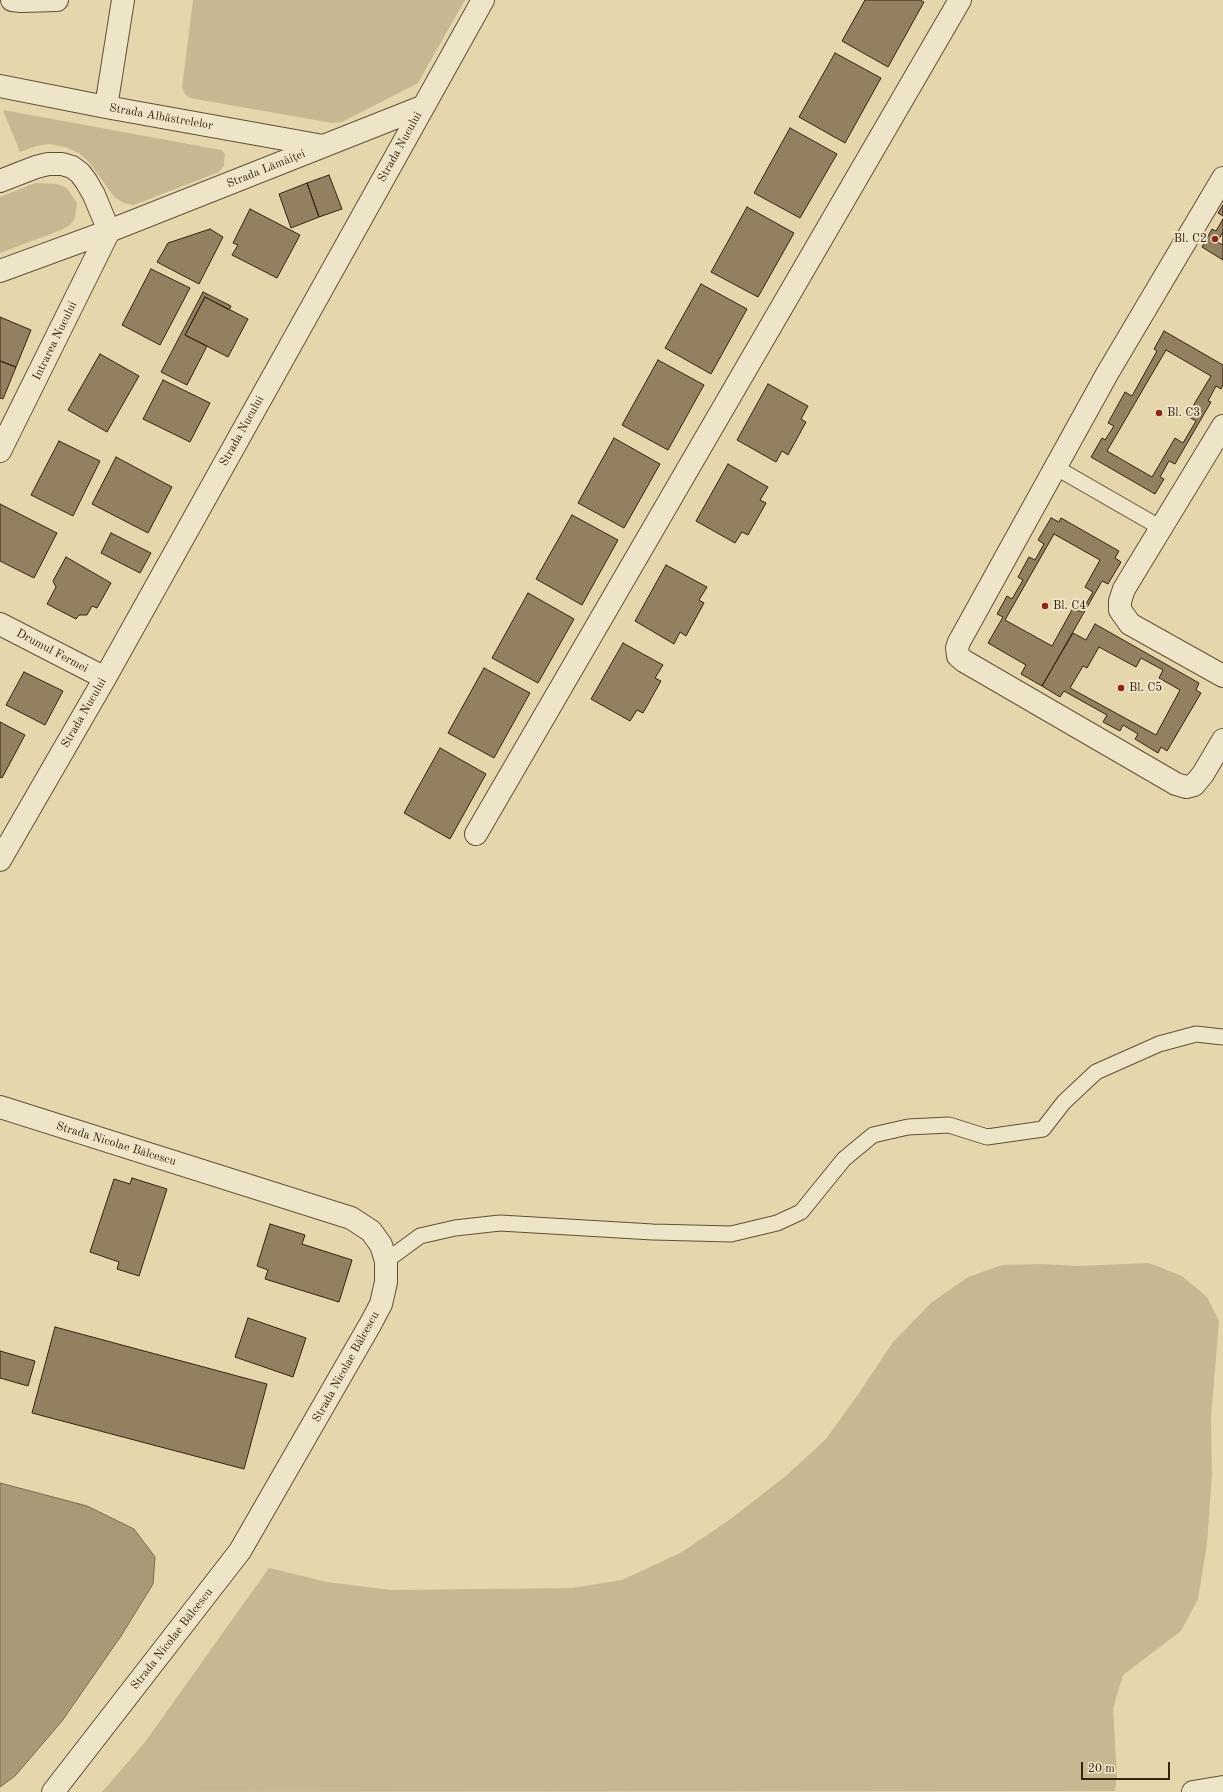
<!DOCTYPE html>
<html>
<head>
<meta charset="utf-8">
<style>
	body { margin:0 }
	#map { position:relative; width:1223px; height:1792px; overflow:hidden; background:#e5d7ab; font-family:"Old Standard TT",serif }
	canvas { display:block }
	.scale { position:absolute; left:1081px; top:1762px; width:89px; height:18px; box-sizing:border-box; border:2px solid #382210; border-top:0; padding-left:5px; font-size:12px; line-height:14px; white-space:nowrap; color:#382210; -webkit-text-stroke:3px #eee5c8; paint-order:stroke }
</style>
</head>
<body>
<div id="map">
<canvas width="1223" height="1792"></canvas>
<div class="scale">20 m</div>
</div>
<script>
const g = document.querySelector('canvas').getContext('2d');
g.lineJoin = 'round';
function fill(path, color) {
  g.fillStyle = color;
  g.fill(path, 'evenodd');
}
function poly(rows) {
  const path = new Path2D();
  for (const r of rows) {
    path.moveTo(r[0], r[1]);
    for (let i = 2; i < r.length; i += 2) path.lineTo(r[i], r[i + 1]);
  }
  return path;
}
function strokePath(path, color, width, dash) {
  g.strokeStyle = color;
  g.lineWidth = width;
  g.lineCap = dash ? 'butt' : 'round';
  g.setLineDash(dash || []);
  g.stroke(path);
}
function write(font, color, halo, rows, align = 'center') {
  g.font = font + ' "Old Standard TT",serif';
  g.lineWidth = 4;
  g.setLineDash([]);
  g.textBaseline = 'middle';
  g.strokeStyle = halo;
  g.fillStyle = color;
  for (const [text, x, y, turn = 0] of rows) {
    g.save();
    g.translate(x, y);
    g.rotate((+turn || 0) * Math.PI / 180);
    g.textAlign = isNaN(turn) ? turn : align;
    if (halo) g.strokeText(text, 0, 0);
    g.fillText(text, 0, 0);
    g.restore();
  }
}
fill(poly([
	[193,0,465,0,418,83,342,122,332,123,190,98,185,94,182,87],
	[3,110,221,150,225,154,224,166,219,172,134,205,124,203,115,198,89,162,79,153,65,147,49,144,37,146,20,152],
	[35,183,56,184,67,188,77,203,75,218,70,225,61,230,0,253,0,197],
	[1149,1263,1182,1276,1207,1297,1219,1321,1211,1418,1212,1474,1207,1544,1198,1599,1181,1631,1123,1675,1113,1709,1117,1776,1115,1791,102,1792,145,1742,269,1568,327,1582,390,1590,572,1588,622,1580,682,1552,732,1518,787,1475,826,1439,859,1393,893,1342,931,1303,968,1277,1002,1265,1042,1264,1078,1266]
]), '#c8b891');
const water = poly([
	[0,1483,87,1506,134,1529,155,1557,153,1584,121,1636,62,1721,15,1776,0,1787,0,1483]
]);
fill(water, '#aa9976');
strokePath(water, '#7c694d', 1);
const building = poly([
	[865,0,920,0,924,2,888,67,842,41,865,0],
	[835,53,881,78,845,143,799,117,835,53],
	[790,128,837,154,800,218,754,193,790,128],
	[329,175,342,209,319,217,307,183,329,175],
	[307,183,319,217,291,228,279,194,307,183],
	[1223,205,1223,216,1218,213,1223,205],
	[747,207,794,233,758,297,711,272,747,207],
	[250,209,300,235,277,278,232,255,238,245,233,243,250,209],
	[1223,219,1223,260,1202,247,1212,229,1216,231,1223,219],
	[210,229,223,237,199,284,157,262,168,243,210,229],
	[1223,232,1223,245,1217,242,1223,232],
	[151,269,190,288,160,345,122,325,151,269],
	[701,284,747,309,711,374,665,348,701,284],
	[203,292,231,306,229,310,205,297,185,335,207,346,187,385,161,372,203,292],
	[205,297,248,319,228,357,185,335,205,297],
	[0,317,31,330,16,367,0,361,0,317],
	[1164,331,1223,365,1223,385,1221,389,1216,386,1208,401,1211,402,1175,464,1169,461,1160,477,1164,479,1155,494,1091,457,1102,438,1105,440,1114,426,1108,423,1125,392,1132,396,1157,351,1154,349,1164,331],
	[1166,350,1211,376,1187,416,1196,421,1183,443,1175,438,1152,477,1107,451,1166,350],
	[100,354,139,376,107,432,68,410,100,354],
	[658,360,704,385,668,450,622,425,658,360],
	[0,361,16,367,3,399,0,398,0,361],
	[163,380,210,403,190,442,143,419,163,380],
	[768,384,808,406,801,419,806,422,788,455,782,451,776,462,737,440,768,384],
	[614,438,660,464,624,528,578,503,614,438],
	[59,441,100,461,73,516,31,495,59,441],
	[116,457,172,487,148,533,92,504,116,457],
	[728,464,768,487,760,500,766,503,748,535,742,532,735,543,696,521,728,464],
	[0,504,57,533,34,578,0,561,0,504],
	[572,515,618,540,582,605,536,579,572,515],
	[1051,518,1059,522,1061,518,1119,551,1115,558,1121,562,1108,584,1102,581,1042,686,1021,674,1026,665,988,643,1003,617,997,614,1007,596,1012,599,1023,580,1018,577,1029,557,1035,560,1044,544,1038,540,1051,518],
	[111,533,151,553,140,573,101,553,111,533],
	[1054,534,1100,560,1085,587,1093,592,1081,612,1073,608,1052,646,1005,620,1054,534],
	[66,557,111,583,97,608,92,606,87,615,79,615,76,619,47,604,56,587,53,581,66,557],
	[666,565,707,587,699,600,704,603,686,636,680,632,674,644,635,621,666,565],
	[528,593,574,619,538,683,492,658,528,593],
	[1095,624,1199,683,1196,690,1201,693,1167,751,1161,747,1158,753,1135,739,1138,734,1123,725,1120,731,1103,722,1107,715,1064,691,1060,697,1042,686,1073,633,1086,640,1095,624],
	[623,643,663,665,655,678,661,681,643,713,637,710,630,721,591,699,623,643],
	[1099,647,1136,667,1141,658,1163,670,1159,678,1180,690,1156,735,1070,688,1083,666,1087,668,1099,647],
	[484,668,530,693,494,758,448,733,484,668],
	[24,672,63,691,45,725,6,705,24,672],
	[0,722,25,735,2,778,0,777,0,722],
	[440,748,486,774,450,839,404,813,440,748],
	[132,1178,167,1189,139,1276,117,1269,119,1262,90,1252,114,1179,130,1184,132,1178],
	[270,1224,305,1235,302,1244,352,1260,339,1302,265,1279,268,1270,257,1266,270,1224],
	[248,1318,306,1338,293,1377,235,1357,248,1318],
	[55,1327,267,1384,244,1469,32,1413,55,1327],
	[0,1351,35,1361,28,1386,0,1378,0,1351]
]);
fill(building, '#928061');
strokePath(building, '#382210', 1);
const lane = poly([
	[1055,467,1161,528],
	[386,1261,420,1236,455,1228,500,1223,653,1232,731,1234,777,1223,801,1212,844,1159,873,1135,908,1127,949,1125,987,1137,1043,1129,1064,1102,1096,1072,1159,1044,1196,1034,1223,1037]
]);
const street = poly([
	[12,0,21,1,57,0],
	[0,86,106,107,323,146],
	[106,107,123,0],
	[1223,178,1107,374,959,642,957,648,958,656,964,661,1176,784,1186,787,1194,785,1203,774,1223,740],
	[0,181,36,167,48,164,62,164,72,167,80,173,86,181,94,195,109,231,0,451],
	[0,271,109,231,422,107],
	[1223,426,1124,589,1120,601,1120,610,1130,624,1223,676],
	[0,624,105,678],
	[476,834,960,0],
	[0,860,105,678,483,0],
	[0,1107,351,1218,371,1231,381,1245,386,1261,386,1282,381,1304,371,1323,240,1551,53,1792],
	[1193,1792,1223,1787]
]);
strokePath(lane, '#634f37', 17);
strokePath(street, '#634f37', 24);
strokePath(lane, '#eee5c8', 15);
strokePath(street, '#eee5c8', 22);
for (const [x, y, r, color] of [
	[1215,239,4,"#8f2418"],
	[1159,413,4,"#8f2418"],
	[1045,606,4,"#8f2418"],
	[1121,688,4,"#8f2418"]
]) {
  const dot = new Path2D();
  dot.arc(x, y, r, 0, 2 * Math.PI);
  g.fillStyle = color;
  g.fill(dot);
  strokePath(dot, '#eee5c8', 1.5);
}
write('12px', '#382210', '#eee5c8', [
	["Strada Albăstrelelor",161,117,10],
	["Strada Nucului",400,147,-61],
	["Strada Lămâiței",266,169,-22],
	["Intrarea Nucului",55,341,-64],
	["Strada Nucului",242,431,-61],
	["Drumul Fermei",52,651,28],
	["Strada Nucului",84,713,-60],
	["Strada Nicolae Bălcescu",116,1144,17],
	["Strada Nicolae Bălcescu",346,1367,-61],
	["Strada Nicolae Bălcescu",172,1639,-52]
]);
write('12px', '#382210', '#eee5c8', [
	["Bl. C2",1207,239,"right"],
	["Bl. C3",1167,413],
	["Bl. C4",1053,606],
	["Bl. C5",1129,688]
], 'left');
</script>
</body>
</html>
